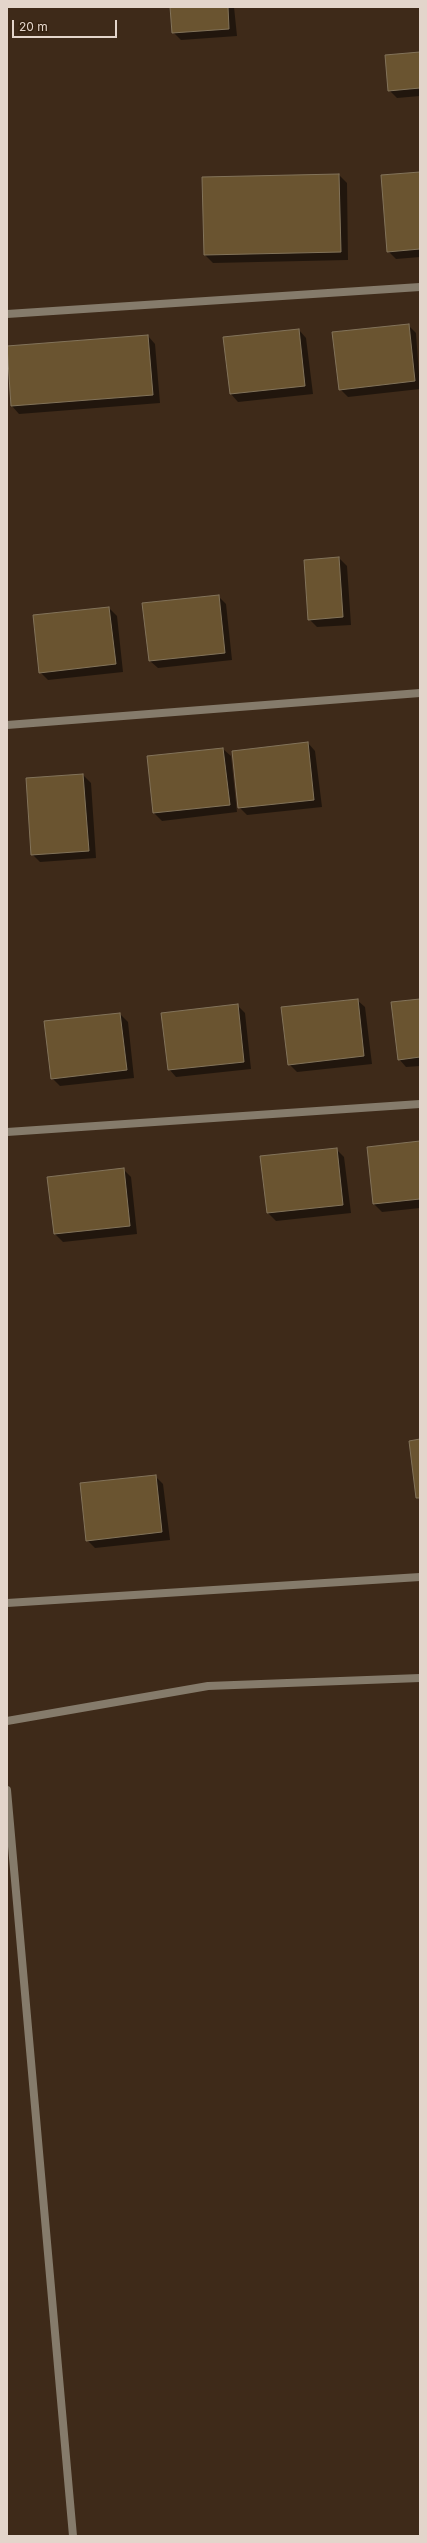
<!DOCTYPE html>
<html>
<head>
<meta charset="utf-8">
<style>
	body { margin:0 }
	#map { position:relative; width:427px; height:2543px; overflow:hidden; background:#3e2a19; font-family:Inter,sans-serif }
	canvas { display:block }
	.frame { position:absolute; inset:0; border:8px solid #e3d5cb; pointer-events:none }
	.scale { position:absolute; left:12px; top:20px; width:105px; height:18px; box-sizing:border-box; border:2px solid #e3d5cb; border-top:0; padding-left:5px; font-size:12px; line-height:14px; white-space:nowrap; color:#e3d5cb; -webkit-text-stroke:3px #34210f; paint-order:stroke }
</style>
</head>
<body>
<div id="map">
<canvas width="427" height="2543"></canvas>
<div class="frame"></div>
<div class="scale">20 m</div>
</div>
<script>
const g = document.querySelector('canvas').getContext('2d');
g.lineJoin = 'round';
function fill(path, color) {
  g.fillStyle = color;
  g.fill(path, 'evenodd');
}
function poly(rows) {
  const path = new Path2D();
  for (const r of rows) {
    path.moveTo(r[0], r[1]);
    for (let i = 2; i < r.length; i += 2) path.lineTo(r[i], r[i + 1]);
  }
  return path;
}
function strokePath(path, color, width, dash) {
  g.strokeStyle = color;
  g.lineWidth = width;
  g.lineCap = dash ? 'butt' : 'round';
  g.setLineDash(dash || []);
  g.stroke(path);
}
fill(poly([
	[171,7,234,7,237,36,181,40,173,32],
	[420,53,420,96,397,98,389,90],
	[420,173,420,257,396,259,388,251],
	[339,175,347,183,348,260,213,263,205,255,203,178],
	[408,325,416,333,420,389,348,397,340,389],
	[299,330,306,338,313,394,238,402,231,394],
	[148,336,155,344,160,403,19,414,12,406,7,347],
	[339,558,347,566,351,625,317,627,309,619],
	[218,596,226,604,232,660,158,668,150,661],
	[109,608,117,616,123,672,48,680,40,672],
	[308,743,315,751,322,807,247,815,239,807],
	[223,749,231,756,237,812,162,821,154,813],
	[83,775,91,783,96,858,40,862,32,854],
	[357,1000,365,1007,372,1064,297,1072,289,1064],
	[420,1000,420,1066,406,1067,399,1059],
	[237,1005,245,1013,251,1069,176,1077,169,1069],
	[120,1014,128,1022,134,1078,60,1086,52,1078],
	[420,1142,420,1208,382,1212,374,1204,368,1148],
	[336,1149,344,1157,351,1213,276,1221,268,1213,262,1157],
	[123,1169,131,1177,137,1234,63,1242,55,1234,48,1177],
	[155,1476,163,1484,170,1540,95,1548,87,1540]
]), '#0007');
const building = poly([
	[170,7,228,7,229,29,172,33,170,7],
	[420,52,420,88,388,91,385,55,420,52],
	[420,172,420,249,387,252,381,175,420,172],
	[339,174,341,252,204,255,202,177,339,174],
	[409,324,415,381,339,390,332,332,409,324],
	[299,329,305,386,230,394,223,337,299,329],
	[148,335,153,395,11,406,7,346,148,335],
	[339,557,343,617,308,620,304,560,339,557],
	[219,595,225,653,149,661,142,603,219,595],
	[109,607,116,664,39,673,33,615,109,607],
	[308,742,314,800,238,808,232,751,308,742],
	[223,748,230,805,153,813,147,756,223,748],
	[83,774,89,851,31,855,26,778,83,774],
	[358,999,364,1056,288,1065,281,1007,358,999],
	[420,999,420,1057,398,1060,391,1002,420,999],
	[238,1004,244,1062,168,1070,161,1013,238,1004],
	[120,1013,127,1070,51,1079,44,1021,120,1013],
	[420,1141,420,1199,373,1204,367,1147,420,1141],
	[337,1148,343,1205,267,1213,260,1156,337,1148],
	[124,1168,130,1226,54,1234,47,1177,124,1168],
	[420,1439,420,1498,416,1498,409,1441,420,1439],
	[156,1475,162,1532,86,1541,80,1483,156,1475]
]);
fill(building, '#6a5430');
strokePath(building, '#82735a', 1);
strokePath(poly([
	[7,314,420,287],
	[7,725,420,693],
	[7,1132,420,1104],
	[7,1603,420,1577],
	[7,1721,208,1686,420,1678],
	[7,1790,73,2536]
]), '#857b6b', 8);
</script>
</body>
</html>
